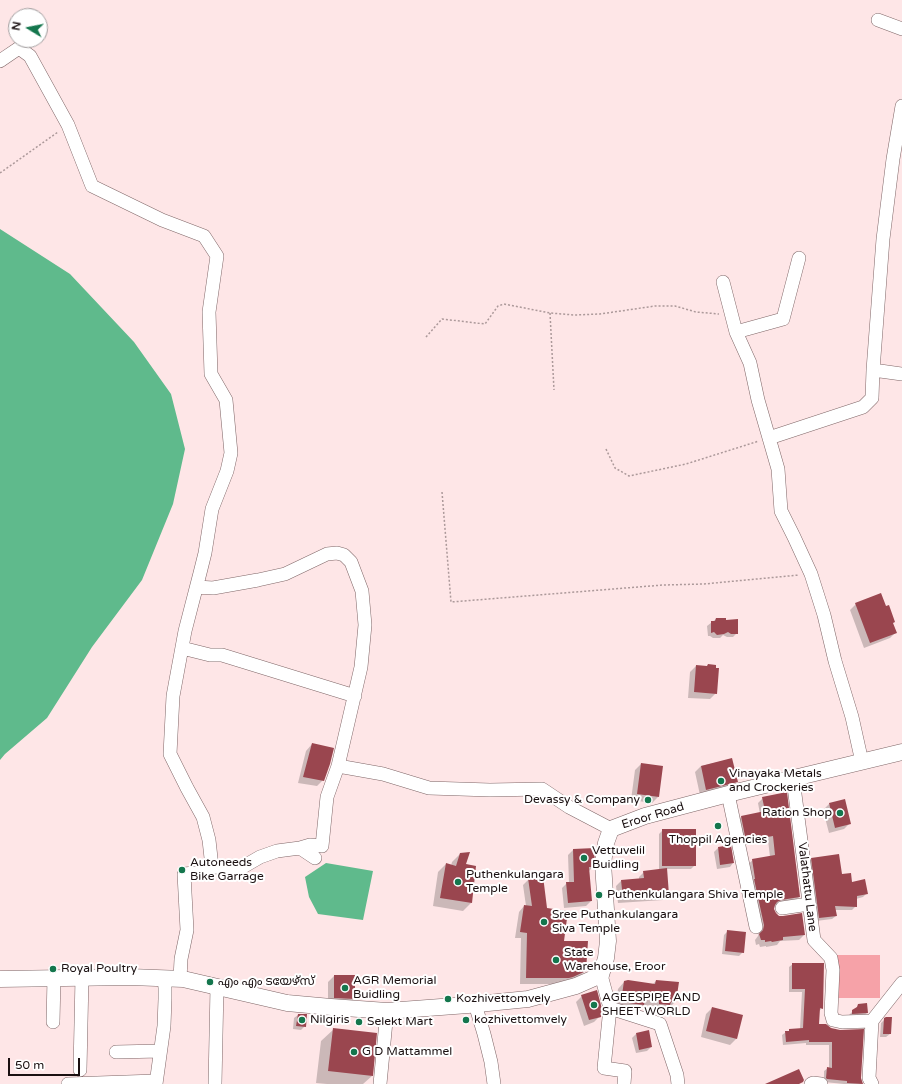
<!DOCTYPE html>
<html>
<head>
<meta charset="utf-8">
<style>
	body { margin:0 }
	#map { position:relative; width:902px; height:1084px; overflow:hidden; background:#fee6e7; font-family:"Varela Round",sans-serif }
	canvas { display:block }
	.north { position:absolute; left:8px; top:8px; width:40px; height:40px; box-sizing:border-box; background:#fff; border:1px solid #a39fa0; border-radius:50%; rotate:280deg; font-size:11px; font-weight:700; line-height:16px; text-align:center; color:#1a1011 }
	.north::after { content:''; display:block; margin:auto; width:14px; height:18px; background:#14764d; clip-path:polygon(50% 0,100% 100%,50% 72%,0 100%) }
	.scale { position:absolute; left:8px; top:1058px; width:72px; height:18px; box-sizing:border-box; border:2px solid #1a1011; border-top:0; padding-left:5px; font-size:12px; line-height:14px; white-space:nowrap; color:#1a1011; -webkit-text-stroke:3px #fff; paint-order:stroke }
</style>
</head>
<body>
<div id="map">
<canvas width="902" height="1084"></canvas>
<div class="north">N</div>
<div class="scale">50 m</div>
</div>
<script>
const g = document.querySelector('canvas').getContext('2d');
g.lineJoin = 'round';
function fill(path, color) {
  g.fillStyle = color;
  g.fill(path, 'evenodd');
}
function poly(rows) {
  const path = new Path2D();
  for (const r of rows) {
    path.moveTo(r[0], r[1]);
    for (let i = 2; i < r.length; i += 2) path.lineTo(r[i], r[i + 1]);
  }
  return path;
}
function strokePath(path, color, width, dash) {
  g.strokeStyle = color;
  g.lineWidth = width;
  g.lineCap = dash ? 'butt' : 'round';
  g.setLineDash(dash || []);
  g.stroke(path);
}
function write(font, color, halo, rows, align = 'center') {
  g.font = font + ' "Varela Round","Noto Sans Malayalam",sans-serif';
  g.lineWidth = 4;
  g.setLineDash([]);
  g.textBaseline = 'middle';
  g.strokeStyle = halo;
  g.fillStyle = color;
  for (const [text, x, y, turn = 0] of rows) {
    g.save();
    g.translate(x, y);
    g.rotate((+turn || 0) * Math.PI / 180);
    g.textAlign = isNaN(turn) ? turn : align;
    if (halo) g.strokeText(text, 0, 0);
    g.fillText(text, 0, 0);
    g.restore();
  }
}
fill(poly([
	[837,955,880,955,880,998,837,998]
]), '#f6a2a8');
fill(poly([
	[0,229,70,274,134,342,171,394,185,449,173,504,142,580,92,647,47,718,5,754,0,760],
	[326,863,373,871,363,920,318,914,309,897,305,877]
]), '#5fba8c');
fill(poly([
	[856,604,892,623,896,632,890,638,864,648,850,610],
	[716,619,737,633,733,637,727,637,723,635,720,638,713,638,710,636,708,636,707,626],
	[696,666,716,693,710,699,688,698,690,672],
	[312,744,323,780,317,786,298,783,306,751],
	[731,759,737,781,731,787,700,795,695,772,701,766],
	[641,764,658,797,652,803,631,800,635,770],
	[763,798,799,897,794,902,775,905,773,909,775,913,804,935,799,940,780,941,777,945,766,947,766,946,760,947,759,944,756,945,755,940,758,936,759,931,747,865,753,860,770,857,768,840,741,846,736,822,741,817,760,814,758,803],
	[829,804,850,823,844,829,829,833,823,810],
	[663,830,695,865,691,869,666,869,668,895,663,900,618,903,616,886,621,881,639,879,639,877,644,872,659,870,659,834],
	[718,848,733,863,730,867,717,869,714,852],
	[594,849,593,867,589,871,591,901,586,906,564,908,562,888,567,883,569,883,568,855,573,850],
	[460,854,465,864,475,867,471,903,463,911,433,906,438,872,446,864,451,866,452,862],
	[812,859,841,875,851,883,867,893,863,897,856,899,856,906,852,910,835,910,836,916,832,919,816,921,808,863],
	[529,879,563,942,585,971,579,977,562,984,520,984,521,938,515,938,519,912,524,906,526,906,523,885],
	[728,931,743,952,739,956,722,954,724,935],
	[793,964,822,1008,819,1011,818,1025,826,1025,860,1078,861,1084,844,1084,824,1082,824,1071,828,1068,829,1068,829,1045,806,1045,806,1043,783,1045,782,1035,786,1032,788,1032,790,1030,800,1029,802,992,789,992,789,967],
	[334,976,354,999,348,1005,328,1003,328,982],
	[656,981,675,1002,669,1008,666,1007,663,1011,653,1010,654,1006,644,1005,637,1011,615,1008,618,989,624,982,652,985],
	[582,996,600,1016,594,1022,584,1026,576,1002],
	[859,1005,867,1013,863,1017,849,1017,849,1015],
	[712,1008,742,1016,736,1039,730,1045,701,1037,706,1014],
	[298,1015,305,1026,301,1030,293,1029,294,1018],
	[886,1018,890,1034,886,1037,880,1037,881,1023],
	[334,1029,372,1076,363,1084,327,1084,316,1083,321,1041],
	[636,1034,651,1047,647,1051,636,1053,632,1038]
]), '#0003');
fill(poly([
	[881,593,886,606,889,605,895,622,893,623,897,633,870,643,855,603],
	[716,618,726,618,726,620,738,619,738,634,731,634,728,632,724,634,717,635,714,632,711,633,711,621,715,621],
	[708,664,716,665,716,668,719,668,717,694,694,692,696,665,707,666],
	[312,743,334,748,330,764,324,781,303,777],
	[732,758,738,782,706,790,701,766],
	[641,763,663,766,659,797,637,794],
	[787,792,800,897,781,900,777,902,775,905,774,909,776,913,779,916,783,916,802,913,805,935,783,937,783,940,772,942,771,941,765,942,765,940,761,940,759,934,763,930,764,925,754,879,755,879,752,859,775,855,773,836,746,841,741,816,765,811,762,797],
	[845,799,851,824,835,828,829,803],
	[662,829,696,829,696,866,662,866],
	[731,845,734,863,720,865,718,847],
	[595,848,594,867,589,867,592,901,568,903,566,882,574,882,573,849],
	[470,852,466,864,476,866,472,903,440,898,446,863,456,866,460,853],
	[839,854,842,874,851,873,852,882,865,879,868,894,857,896,857,907,835,906,837,916,819,918,811,858],
	[667,868,669,895,623,899,621,880,644,878,643,871],
	[543,876,547,908,568,911,564,941,588,941,586,971,573,977,569,978,526,978,527,933,520,932,524,905,532,906,528,878],
	[727,930,746,932,744,953,725,951],
	[792,963,824,963,823,1009,820,1008,819,1024,826,1024,831,1028,840,1030,864,1029,861,1078,863,1084,847,1083,847,1081,827,1079,826,1078,827,1067,832,1068,832,1042,809,1042,809,1040,786,1042,785,1031,789,1031,789,1029,803,1028,805,989,792,989],
	[334,975,355,975,355,999,334,998],
	[628,980,655,984,656,980,679,982,676,1002,671,1002,670,1005,659,1004,659,1000,645,998,644,1005,621,1002,624,981],
	[597,990,602,1009,601,1017,589,1020,581,995],
	[867,1003,868,1013,852,1014,852,1010,857,1007,858,1004],
	[712,1007,743,1015,737,1039,706,1031],
	[298,1014,307,1014,306,1027,296,1026],
	[886,1017,892,1017,891,1034,883,1034,884,1018],
	[333,1028,377,1033,373,1076,328,1071],
	[649,1030,652,1047,639,1050,636,1033],
	[799,1069,804,1080,803,1082,799,1084,765,1084]
]), '#9a464f');
const minor = poly([
	[878,20,902,29],
	[0,61,19,48,30,56,68,125,92,186,162,220,204,236,217,256,209,312,211,374,226,400,231,453,227,471,212,509,205,553,200,573,185,631,173,696,170,754,187,788,203,817,209,840,212,867,205,872,184,874,187,930,181,959,180,979],
	[723,282,736,332,750,363,758,400,778,469,781,511,794,537,811,574,824,615,835,661,852,717,862,762],
	[736,332,783,319,799,258],
	[873,370,883,239,893,159,902,106],
	[769,438,863,407,872,398,873,370,902,374],
	[197,587,213,588,258,580,285,574,327,554,337,553,344,555,351,562,362,591,365,625,361,667,338,766,383,774,429,788,490,790,542,789,569,807,611,829],
	[182,648,210,655,222,655,355,696],
	[793,779,814,940,831,958,833,970,831,1013,833,1020,842,1022,872,1021,902,983],
	[728,794,756,927],
	[300,848,310,845,322,846,327,797,338,766],
	[212,867,241,868,260,857,277,851,300,848,315,858],
	[782,908,809,904],
	[601,975,610,1008,660,1024,677,1075,678,1084],
	[475,1004,484,1034,491,1062,494,1084],
	[610,1008,604,1068,625,1071,624,1084],
	[872,1021,869,1078,872,1084],
	[53,1022,54,978],
	[116,1052,160,1051],
	[80,1070,82,977],
	[68,1084,156,1081],
	[156,1084,164,1026,165,999,165,988,164,978],
	[215,1084,217,987],
	[380,1084,387,1011],
	[811,1084,813,1083,821,1084]
]);
const major = poly([
	[0,979,130,977,183,979,287,1003,331,1007,387,1011,468,1005,528,999,576,986,601,975,606,958,608,941,603,863,606,843,611,829,645,816,736,792,902,752]
]);
strokePath(minor, '#7f6667', 14);
strokePath(major, '#7f6667', 17);
strokePath(poly([
	[0,173,58,132],
	[550,313,554,390],
	[426,337,442,319,485,324,498,306,504,304,550,313,574,315,600,314,655,306,675,306,696,312,719,314],
	[606,449,615,468,629,476,686,464,759,441],
	[442,492,451,602,663,585,704,584,799,575]
]), '#ac999a', 1.5, [2, 2]);
strokePath(minor, '#fff', 13);
strokePath(major, '#fff', 16);
for (const [x, y, r, color] of [
	[721,781,4,"#14764d"],
	[648,800,4,"#14764d"],
	[840,813,4,"#14764d"],
	[718,826,4,"#14764d"],
	[584,858,4,"#14764d"],
	[182,870,4,"#14764d"],
	[458,882,4,"#14764d"],
	[599,895,4,"#14764d"],
	[544,922,4,"#14764d"],
	[556,960,4,"#14764d"],
	[53,969,4,"#14764d"],
	[210,982,4,"#14764d"],
	[345,988,4,"#14764d"],
	[448,999,4,"#14764d"],
	[594,1005,4,"#14764d"],
	[302,1020,4,"#14764d"],
	[466,1020,4,"#14764d"],
	[359,1022,4,"#14764d"],
	[354,1052,4,"#14764d"]
]) {
  const dot = new Path2D();
  dot.arc(x, y, r, 0, 2 * Math.PI);
  g.fillStyle = color;
  g.fill(dot);
  strokePath(dot, '#fff', 1.5);
}
write('12px', '#1a1011', '#fff', [
	["Vinayaka Metals",729,774],
	["and Crockeries",729,788],
	["Devassy & Company",640,800,"right"],
	["Ration Shop",832,813,"right"],
	["Thoppil Agencies",718,840,"center"],
	["Vettuvelil",592,851],
	["Buidling",592,865],
	["Autoneeds",190,863],
	["Bike Garrage",190,877],
	["Puthenkulangara",466,875],
	["Temple",466,889],
	["Puthenkulangara Shiva Temple",607,895],
	["Sree Puthankulangara",552,915],
	["Siva Temple",552,929],
	["State",564,953],
	["Warehouse, Eroor",564,967],
	["Royal Poultry",61,969],
	["AGR Memorial",353,981],
	["Buidling",353,995],
	["എം എം ടയേഴ്‌സ്",218,982],
	["AGEESPIPE AND",602,998],
	["SHEET WORLD",602,1012],
	["Kozhivettomvely",456,999],
	["Nilgiris",310,1020],
	["kozhivettomvely",474,1020],
	["Selekt Mart",367,1022],
	["G D Mattammel",362,1052]
], 'left');
write('12px', '#1a1011', '#fff', [
	["Eroor Road",653,816,-17],
	["Valathattu Lane",807,887,83]
]);
</script>
</body>
</html>
